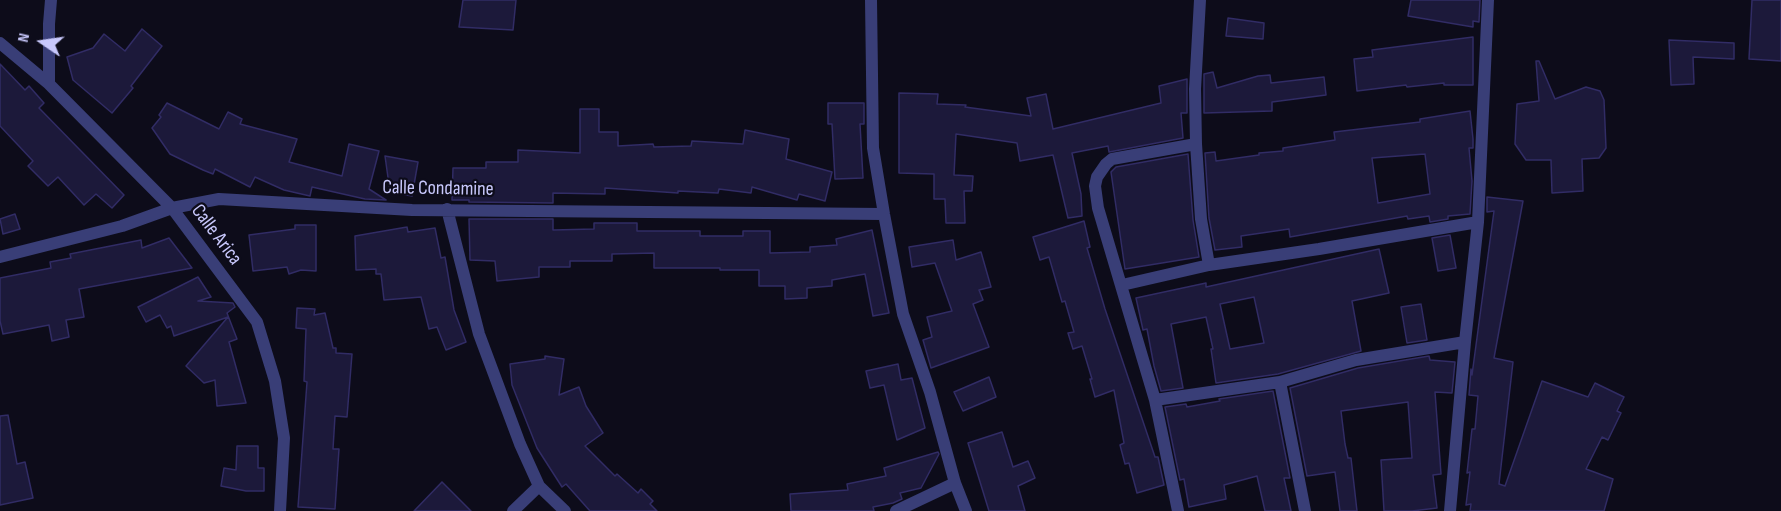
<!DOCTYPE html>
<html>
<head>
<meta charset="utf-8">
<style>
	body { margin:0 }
	#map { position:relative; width:1781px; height:511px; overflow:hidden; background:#0d0c1a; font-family:"Sofia Sans Condensed",sans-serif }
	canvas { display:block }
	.north { position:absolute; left:12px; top:12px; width:60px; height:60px; -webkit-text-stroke:4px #0d0c1a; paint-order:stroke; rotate:283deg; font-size:16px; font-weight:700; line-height:24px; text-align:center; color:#c8c8fc }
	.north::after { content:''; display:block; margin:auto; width:21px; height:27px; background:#c8c8fc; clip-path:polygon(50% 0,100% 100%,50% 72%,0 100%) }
</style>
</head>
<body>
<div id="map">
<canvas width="1781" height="511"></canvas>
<div class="north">N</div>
</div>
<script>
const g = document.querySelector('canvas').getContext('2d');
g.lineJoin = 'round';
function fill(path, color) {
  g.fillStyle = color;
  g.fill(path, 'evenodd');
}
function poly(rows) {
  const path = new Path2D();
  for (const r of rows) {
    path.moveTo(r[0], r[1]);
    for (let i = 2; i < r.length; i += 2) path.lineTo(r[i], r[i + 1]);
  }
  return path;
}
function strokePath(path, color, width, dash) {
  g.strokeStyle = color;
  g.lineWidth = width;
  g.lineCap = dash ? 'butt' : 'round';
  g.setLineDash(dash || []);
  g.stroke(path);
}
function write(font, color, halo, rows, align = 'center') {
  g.font = font + ' "Sofia Sans Condensed",sans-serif';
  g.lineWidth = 4.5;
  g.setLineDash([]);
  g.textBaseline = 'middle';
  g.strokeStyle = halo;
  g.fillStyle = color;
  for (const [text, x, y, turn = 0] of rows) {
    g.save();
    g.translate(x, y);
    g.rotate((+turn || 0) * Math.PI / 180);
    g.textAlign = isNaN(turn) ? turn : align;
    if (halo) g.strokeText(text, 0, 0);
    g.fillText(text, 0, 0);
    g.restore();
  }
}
const building = poly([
	[463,0,516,0,513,30,459,27,463,0],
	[1411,0,1480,0,1479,22,1473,21,1473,27,1408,16,1411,0],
	[1752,0,1781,0,1781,61,1749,59,1752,0],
	[1228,18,1264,23,1263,39,1226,36,1228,18],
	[142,29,162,46,131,86,133,88,112,113,73,80,67,57,93,48,104,34,125,51,142,29],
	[1473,37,1473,85,1444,85,1444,83,1407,87,1406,85,1357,91,1354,59,1373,57,1372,50,1473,37],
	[1669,40,1734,43,1734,59,1693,57,1694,84,1671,85,1669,40],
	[1536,61,1539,61,1555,99,1586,87,1600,91,1604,100,1606,148,1599,158,1582,159,1583,191,1552,193,1551,160,1526,160,1515,144,1517,104,1539,101,1536,61],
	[0,64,25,90,29,86,44,103,39,108,124,195,112,208,96,194,84,205,58,177,48,186,28,166,33,161,0,126,0,64],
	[1213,72,1217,88,1258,76,1270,75,1271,83,1324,77,1326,95,1272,102,1272,111,1204,113,1204,74,1213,72],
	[1187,79,1187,113,1181,113,1183,138,1109,152,1108,146,1072,153,1081,194,1082,216,1068,218,1053,155,1020,161,1017,143,956,134,954,175,973,176,972,191,964,191,965,223,946,223,945,199,934,199,934,174,899,173,899,93,938,94,937,104,966,105,965,107,1031,116,1027,98,1046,94,1053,129,1161,103,1159,86,1187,79],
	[167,103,219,129,228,112,242,119,240,124,297,139,289,162,342,176,349,144,379,151,369,189,386,200,365,199,312,187,310,196,284,190,255,177,250,187,215,169,213,174,203,170,170,154,152,128,161,117,159,115,167,103],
	[828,103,864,103,864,124,860,124,863,178,835,179,832,124,828,124,828,103],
	[580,109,599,109,599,132,618,132,618,146,653,144,654,147,691,146,692,141,743,144,745,130,789,139,786,159,832,172,825,201,799,194,797,200,752,187,751,193,719,189,718,193,678,191,678,193,605,188,605,194,553,193,553,203,469,202,469,200,452,200,453,168,486,168,486,162,518,162,518,150,580,153,580,109],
	[1470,111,1473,139,1473,148,1469,148,1472,181,1470,214,1448,216,1448,219,1430,222,1429,216,1408,219,1407,216,1290,237,1289,229,1241,236,1242,247,1215,250,1209,218,1205,153,1215,152,1216,161,1259,155,1259,153,1283,151,1283,148,1335,140,1334,132,1420,122,1420,119,1470,111],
	[1425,154,1430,194,1378,203,1372,158,1425,154],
	[1188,154,1193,220,1199,257,1125,269,1111,172,1116,167,1188,154],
	[385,156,418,162,412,196,390,192,385,156],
	[1487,197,1523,201,1494,358,1513,362,1499,484,1505,486,1542,381,1588,397,1595,383,1624,397,1617,411,1621,413,1608,440,1602,437,1586,469,1613,479,1604,511,1470,511,1471,504,1466,505,1470,472,1467,473,1472,429,1475,429,1478,396,1469,395,1471,369,1472,375,1494,211,1487,212,1487,197],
	[15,214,20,229,3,234,0,219,15,214],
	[469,219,553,219,553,230,594,229,594,223,637,223,637,231,700,231,700,236,743,236,743,231,770,231,770,253,810,252,810,247,837,245,836,239,872,230,889,313,873,316,865,274,832,280,832,286,807,288,807,298,785,299,785,286,759,286,759,270,720,270,720,268,654,268,654,253,612,254,612,261,570,261,570,267,539,267,539,277,497,281,495,261,470,260,469,219],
	[1084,221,1090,247,1087,248,1105,309,1155,457,1158,457,1164,485,1137,493,1129,463,1125,464,1120,445,1124,443,1114,390,1095,397,1090,379,1092,379,1082,346,1073,349,1068,333,1074,332,1065,301,1062,302,1049,257,1040,260,1033,237,1084,221],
	[295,225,316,225,316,271,301,270,289,274,287,267,253,271,249,235,295,229,295,225],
	[407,227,408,232,435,228,441,258,445,257,454,310,466,342,446,350,437,327,429,329,421,297,384,300,381,274,376,274,376,269,356,270,355,236,407,227],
	[1450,235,1456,268,1438,271,1432,238,1450,235],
	[169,238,192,268,79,289,84,317,66,320,69,337,52,341,49,325,3,334,0,321,0,278,51,268,50,262,71,258,70,254,141,240,142,248,169,238],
	[953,240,956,260,981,252,991,287,979,290,983,300,973,304,989,347,931,368,923,340,932,337,927,317,952,311,935,263,912,267,909,247,953,240],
	[1379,249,1389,293,1352,301,1361,351,1278,374,1216,383,1211,349,1213,349,1206,317,1171,324,1183,388,1161,391,1154,366,1147,329,1143,330,1136,298,1206,283,1206,287,1379,249],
	[1254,297,1264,343,1230,349,1220,304,1254,297],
	[198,277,211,297,198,301,233,303,235,307,227,313,237,339,229,342,246,403,217,406,215,380,204,383,186,366,228,317,174,336,171,326,167,328,160,315,146,322,138,307,198,277],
	[1421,304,1427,340,1407,343,1401,307,1421,304],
	[297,308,315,309,314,315,325,313,333,348,336,348,336,353,352,354,347,417,335,416,333,449,339,449,335,509,298,507,307,382,304,381,306,329,296,328,297,308],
	[545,356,564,359,559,395,579,387,586,406,603,433,585,446,615,476,617,474,638,493,641,489,653,501,650,504,657,511,590,511,566,484,562,487,537,448,512,385,510,364,545,359,545,356],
	[1429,356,1430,360,1455,362,1452,393,1435,392,1441,474,1433,475,1437,508,1412,511,1384,511,1381,460,1412,458,1408,402,1341,411,1345,444,1348,458,1351,458,1357,511,1340,511,1335,472,1307,476,1290,388,1358,368,1429,356],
	[898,364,901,380,912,378,925,428,897,440,884,385,870,388,866,371,898,364],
	[989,377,996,397,963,411,954,392,989,377],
	[1273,391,1290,478,1284,478,1291,511,1265,511,1257,476,1224,485,1226,499,1189,507,1184,479,1180,480,1165,407,1186,404,1187,407,1220,401,1219,399,1273,391],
	[8,415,17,464,25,462,33,498,0,505,0,416,8,415],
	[1002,432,1013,467,1028,461,1035,478,1018,486,1025,511,989,511,968,443,1002,432],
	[237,446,258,446,258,468,264,468,264,491,246,491,221,486,224,468,236,470,237,446],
	[938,452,939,454,921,488,900,493,902,499,893,503,873,507,874,511,791,511,790,494,848,490,847,484,886,476,884,468,938,452],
	[442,482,471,511,414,511,442,482]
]);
fill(building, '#1c193a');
strokePath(building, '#312c65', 1.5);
strokePath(poly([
	[871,0,873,148,884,214,903,314,930,392,955,483,966,511],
	[1200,0,1195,89,1196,144,1201,219,1209,265],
	[0,43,49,84,172,208,257,322,275,381,284,438,280,511],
	[49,84,49,24,51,0],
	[447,209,479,334,520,444,539,486,565,511],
	[0,257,122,226,172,208,219,199,412,210,884,214],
	[1122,285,1209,265,1319,249,1478,222],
	[1280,382,1305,511],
	[1155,400,1280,382,1356,360,1465,342],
	[513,511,539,486],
	[896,511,955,483],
	[1178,511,1155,400,1098,208,1095,186,1097,177,1106,164,1112,159,1196,144],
	[1450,511,1465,342,1478,222,1488,0]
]), '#393e77', 12);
write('20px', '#c8c8fc', '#0d0c1a', [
	["Calle Condamine",438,189,1],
	["Calle Arica",216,235,53]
]);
</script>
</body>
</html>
